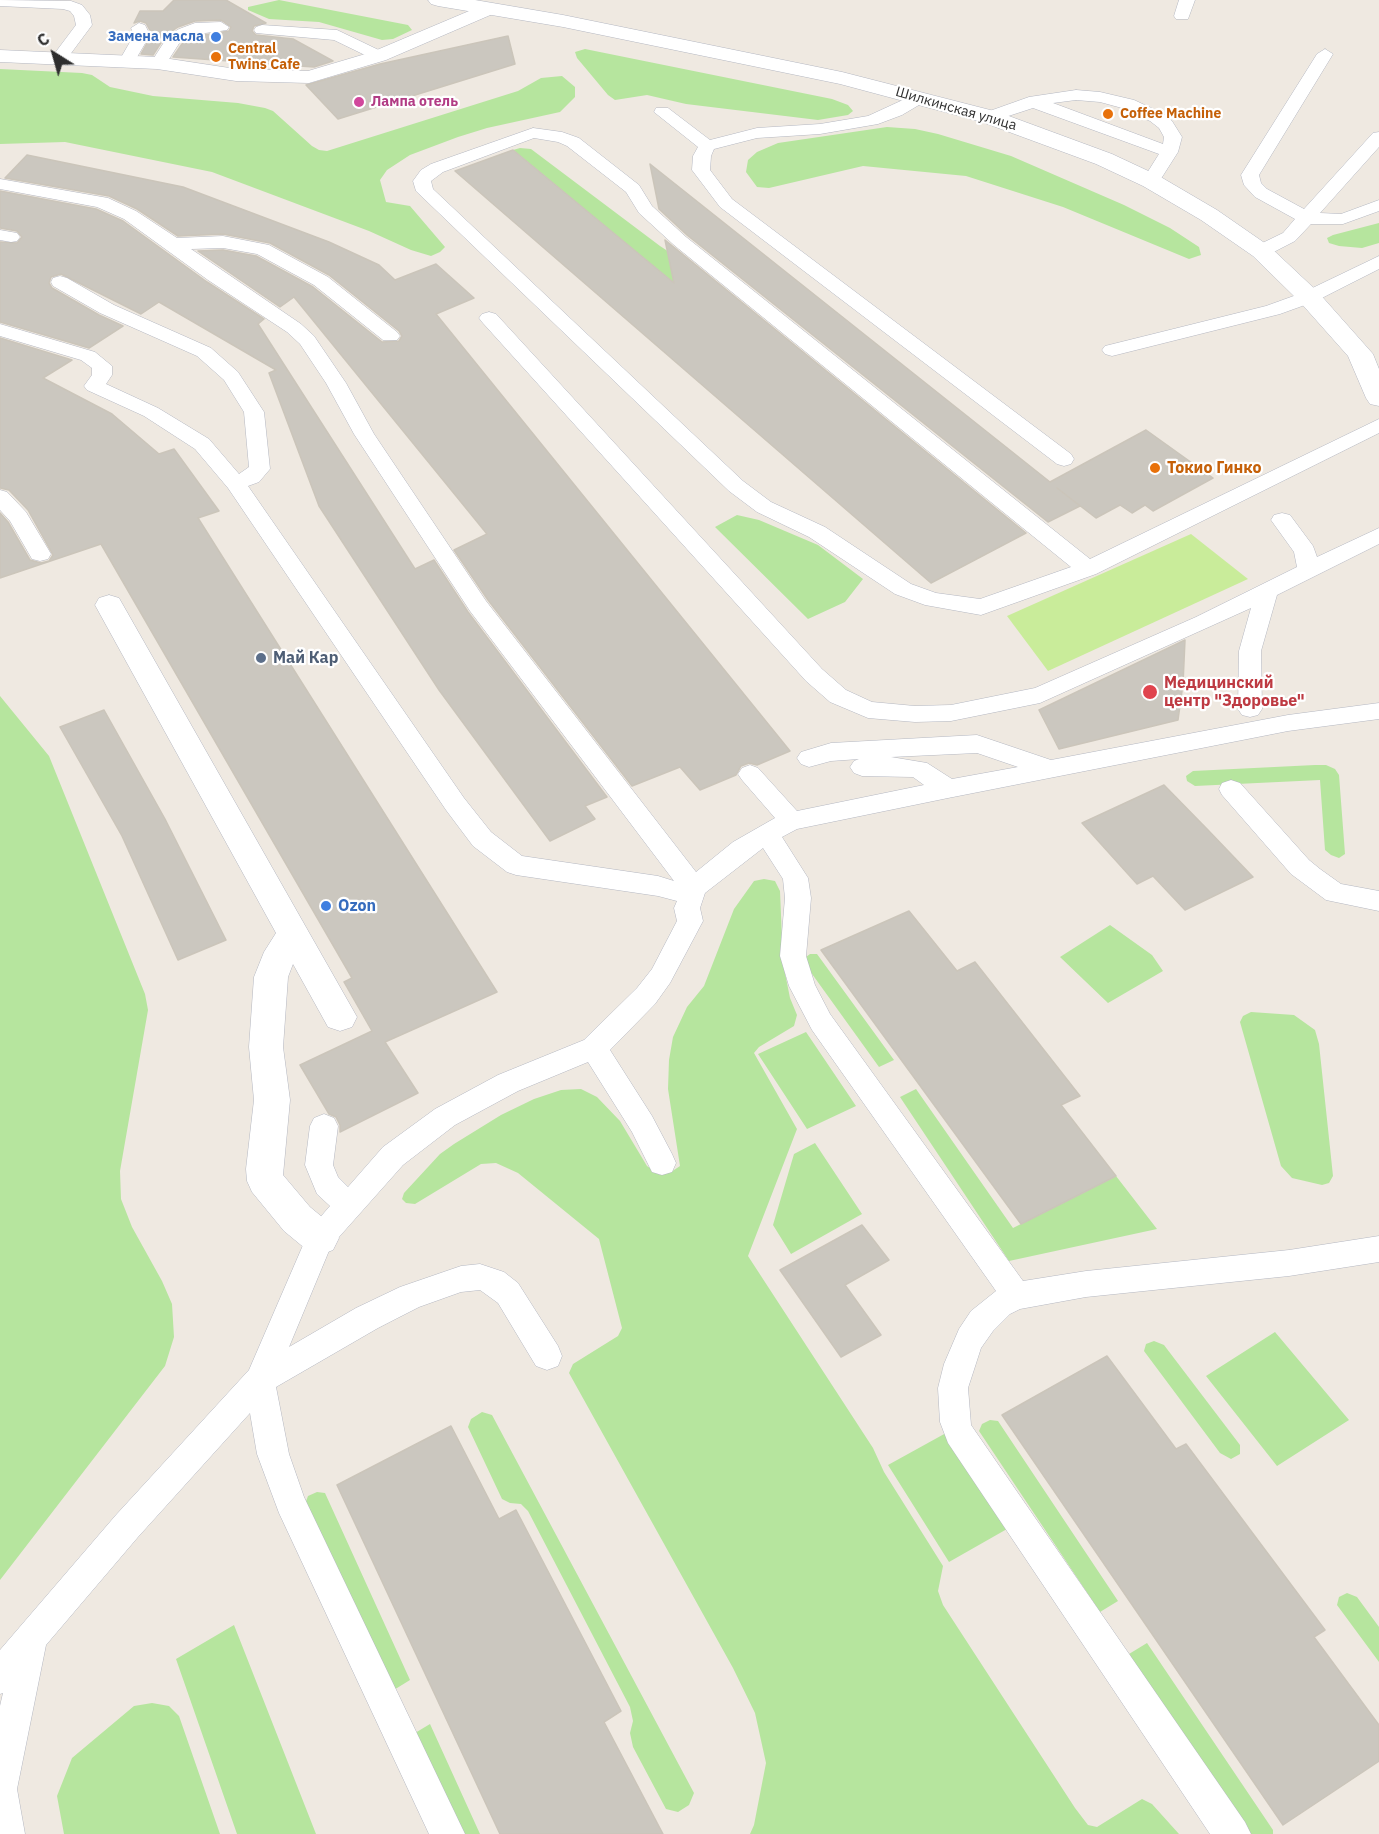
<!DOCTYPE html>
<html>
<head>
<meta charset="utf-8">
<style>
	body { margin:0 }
	#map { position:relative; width:1379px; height:1834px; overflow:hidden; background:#efe9e1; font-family:"IBM Plex Sans",sans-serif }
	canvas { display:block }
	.north { position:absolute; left:24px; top:24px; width:60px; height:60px; -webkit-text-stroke:4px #fff; paint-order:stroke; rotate:323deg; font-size:16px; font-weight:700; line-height:24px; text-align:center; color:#2e2e2e }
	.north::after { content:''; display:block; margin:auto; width:21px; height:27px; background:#2e2e2e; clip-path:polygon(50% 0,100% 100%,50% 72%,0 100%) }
</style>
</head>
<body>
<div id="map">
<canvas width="1379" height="1834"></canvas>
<div class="north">С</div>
</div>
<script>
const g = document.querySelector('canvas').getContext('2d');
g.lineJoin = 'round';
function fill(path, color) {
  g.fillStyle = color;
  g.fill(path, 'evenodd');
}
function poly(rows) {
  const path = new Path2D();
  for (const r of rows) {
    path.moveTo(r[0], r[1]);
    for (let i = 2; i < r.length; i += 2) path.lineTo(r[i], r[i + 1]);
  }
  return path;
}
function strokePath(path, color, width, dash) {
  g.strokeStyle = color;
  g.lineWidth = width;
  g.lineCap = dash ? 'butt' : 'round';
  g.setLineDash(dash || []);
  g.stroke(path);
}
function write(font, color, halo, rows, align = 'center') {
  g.font = font + ' "IBM Plex Sans",sans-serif';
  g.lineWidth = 4.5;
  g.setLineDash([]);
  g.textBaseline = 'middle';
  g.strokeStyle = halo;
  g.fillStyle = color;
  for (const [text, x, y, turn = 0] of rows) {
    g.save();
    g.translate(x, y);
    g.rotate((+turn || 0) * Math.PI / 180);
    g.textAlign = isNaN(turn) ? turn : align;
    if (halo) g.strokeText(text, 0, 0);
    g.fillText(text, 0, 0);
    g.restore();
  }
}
fill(poly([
	[279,0,408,25,412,30,393,39,382,40,319,22,269,19,248,10,248,7],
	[585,49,832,99,848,105,853,111,848,115,818,120,686,104,647,95,615,100,608,95,577,58,575,52],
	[0,69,82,73,92,75,110,87,153,96,238,103,265,108,273,111,312,146,319,150,327,151,518,91,541,78,562,76,575,87,575,97,560,112,487,128,458,137,410,155,387,170,380,180,386,202,410,206,445,247,440,252,431,256,411,250,369,231,212,172,65,142,0,144],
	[887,127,915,129,938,134,1011,156,1124,205,1170,228,1199,247,1201,255,1189,259,1063,207,966,176,863,166,769,188,757,187,746,172,748,160,757,152,778,143],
	[520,148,531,149,660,246,713,281,962,522,513,150],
	[1379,223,1379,243,1362,248,1339,246,1329,243,1327,238,1333,235],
	[737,515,759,520,818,545,863,579,845,602,808,619,715,527],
	[0,696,49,756,145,994,148,1010,120,1171,121,1199,132,1227,162,1281,172,1304,174,1337,165,1366,0,1580],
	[1315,765,1326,765,1335,769,1339,775,1345,854,1339,858,1331,855,1325,850,1320,780,1195,786,1187,781,1186,776,1193,771],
	[764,879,775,881,780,891,783,963,790,998,797,1015,794,1026,759,1047,754,1053,797,1129,748,1256,873,1448,884,1472,943,1566,938,1591,943,1605,1075,1808,1088,1825,1097,1827,1142,1799,1152,1804,1179,1834,750,1834,754,1825,766,1763,755,1713,733,1668,569,1373,573,1364,618,1336,622,1328,599,1239,518,1173,496,1163,481,1164,415,1204,406,1203,402,1199,404,1193,440,1154,454,1144,501,1115,534,1099,561,1090,581,1089,597,1097,620,1121,647,1166,660,1175,671,1172,680,1166,668,1089,669,1060,673,1037,687,1007,704,986,734,909,754,881],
	[1110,925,1152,955,1163,971,1108,1003,1060,957],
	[810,954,817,954,894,1060,879,1067,802,960],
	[1251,1012,1294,1015,1315,1030,1319,1044,1333,1176,1329,1183,1322,1185,1292,1178,1281,1166,1240,1022,1243,1016],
	[806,1032,856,1106,807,1129,758,1054],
	[916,1089,1013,1228,1116,1176,1157,1229,1009,1261,900,1097],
	[815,1143,862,1214,791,1254,773,1225,794,1154],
	[1275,1332,1349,1420,1277,1466,1206,1376],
	[1154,1341,1164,1345,1240,1445,1240,1454,1231,1459,1220,1453,1144,1351,1146,1344],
	[482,1412,492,1415,694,1793,689,1805,678,1812,666,1809,633,1747,630,1733,633,1721,630,1707,528,1511,521,1504,510,1503,502,1499,468,1427,471,1419],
	[990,1420,998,1421,1118,1601,1100,1612,979,1431,982,1424],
	[946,1433,1007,1529,949,1562,888,1465],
	[317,1492,325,1493,410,1680,389,1693,305,1504,308,1496],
	[1347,1593,1357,1597,1379,1627,1379,1662,1337,1605,1339,1597],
	[234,1625,316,1834,237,1834,176,1659],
	[1147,1643,1273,1830,1273,1834,1249,1834,1129,1654],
	[152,1703,169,1706,179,1716,220,1834,64,1834,57,1796,72,1758,134,1706],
	[430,1724,480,1834,454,1834,410,1736]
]), '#b6e59e');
fill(poly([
	[1191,534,1248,579,1048,671,1007,616]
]), '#c9ec9a');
const building = poly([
	[174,0,226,0,266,23,254,26,252,31,256,35,293,39,333,61,314,67,173,57,182,44,192,37,229,31,231,27,221,20,195,21,178,27,166,35,153,55,141,54,152,34,146,23,140,21,134,23,140,11,163,11,174,0],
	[508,36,515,64,338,119,306,85,380,64,508,36],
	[513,150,674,283,665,240,1026,533,931,583,455,171,513,150],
	[27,155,183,187,329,242,379,265,395,280,436,264,474,298,436,314,790,751,757,765,749,763,741,766,736,775,700,790,680,767,632,786,488,600,454,550,487,534,294,297,280,307,198,251,223,250,256,256,313,287,382,342,399,341,402,336,399,331,329,275,270,243,223,234,178,236,137,209,109,196,5,178,27,155],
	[650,164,1050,482,1146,430,1213,478,1153,511,1145,505,1132,513,1120,505,1096,518,1057,488,1080,506,1048,522,687,235,659,209,650,164],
	[0,191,96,209,123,221,207,282,264,319,258,324,415,569,434,560,468,612,607,797,585,806,595,819,550,841,439,690,319,506,269,373,276,370,159,302,141,314,61,274,51,277,49,283,52,288,99,315,123,326,89,348,0,322,0,242,17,243,22,237,17,231,0,228,0,191],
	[0,338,72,360,43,378,112,414,159,454,174,449,219,511,198,518,497,992,385,1042,418,1093,340,1132,340,1125,336,1117,329,1114,300,1065,372,1031,344,982,352,978,101,544,0,578,0,513,8,522,30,560,41,563,49,561,53,555,28,510,9,490,0,488,0,338],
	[1185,640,1183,684,1178,720,1059,749,1039,710,1185,640],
	[104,710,165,819,226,940,178,960,122,836,60,727,104,710],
	[1164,785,1208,830,1253,877,1185,910,1153,876,1137,884,1082,823,1164,785],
	[909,911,957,971,975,962,1080,1096,1061,1105,1116,1176,1021,1224,821,950,909,911],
	[862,1225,889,1260,845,1285,881,1335,841,1357,780,1270,862,1225],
	[1107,1356,1176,1449,1186,1444,1325,1630,1314,1637,1379,1725,1379,1761,1283,1825,1002,1415,1107,1356],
	[451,1426,499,1519,516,1510,621,1711,604,1722,663,1834,500,1834,337,1485,451,1426]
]);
fill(building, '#cbc7bf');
strokePath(building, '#cbc5ba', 1.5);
const lane = poly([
	[0,0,71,1,82,5,90,15,92,25,66,60,54,60,52,57,76,25,74,16,70,11,63,9,0,6,0,0],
	[1179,0,1195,0,1188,19,1176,19,1174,16,1179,0],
	[221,22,229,27,227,30,191,35,180,42,164,67,152,67,150,64,168,36,179,29,195,23,221,22],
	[139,23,145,25,150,35,133,64,121,64,119,61,134,35,131,28,139,23],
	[262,25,337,30,385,53,387,56,385,59,373,59,334,40,256,33,254,30,256,27,262,25],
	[1325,49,1333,54,1259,175,1261,183,1267,189,1304,209,1373,133,1379,132,1379,147,1320,213,1341,214,1379,200,1379,211,1343,224,1311,224,1295,241,1268,255,1254,255,1252,251,1254,247,1283,233,1295,219,1255,197,1244,185,1241,175,1317,54,1325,49],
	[1076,90,1100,92,1134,100,1162,113,1172,121,1182,137,1178,152,1157,185,1145,185,1142,181,1159,154,1033,108,990,122,984,121,981,117,984,113,1029,97,1076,90],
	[1076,100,1100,102,1122,108,1150,121,1159,128,1164,137,1163,144,1053,103,1076,100],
	[918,93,926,98,924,102,902,115,878,124,820,134,757,138,714,149,711,156,710,170,732,199,1071,454,1074,459,1071,464,1064,466,1057,464,720,207,692,170,693,156,698,147,654,112,656,108,668,108,710,140,757,128,820,124,868,116,918,93],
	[533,128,562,132,579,138,639,185,652,206,686,237,1090,559,1379,419,1379,433,1096,574,981,615,925,605,895,594,809,537,757,512,729,491,416,191,413,181,421,170,431,164,533,128],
	[534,138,558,142,567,146,626,192,639,213,674,245,1071,567,980,599,936,593,911,584,825,527,771,502,743,481,433,189,431,181,443,172,534,138],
	[0,179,108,198,136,211,177,238,223,236,269,245,328,277,397,332,400,336,397,340,383,340,314,285,257,254,223,248,191,249,301,324,314,336,346,383,374,434,486,601,696,872,733,842,775,818,742,780,738,774,742,768,750,765,758,768,797,811,924,785,913,777,862,776,854,773,850,767,854,761,859,759,831,761,809,767,801,764,797,758,801,752,831,743,977,735,1051,760,1288,715,1379,703,1379,719,1288,731,948,798,797,829,782,837,808,878,811,898,806,956,815,985,830,1014,1023,1281,1086,1271,1289,1250,1379,1236,1379,1262,1289,1276,1086,1297,1020,1309,1010,1314,993,1331,981,1348,968,1388,971,1425,1245,1822,1251,1834,1210,1834,948,1443,940,1422,938,1388,944,1364,959,1329,971,1311,996,1291,812,1030,789,986,780,956,785,898,783,879,763,848,705,893,700,908,703,921,670,983,655,1004,610,1050,652,1116,672,1154,676,1163,672,1172,662,1175,652,1172,632,1132,588,1062,518,1091,455,1125,403,1165,331,1246,289,1347,356,1308,400,1287,461,1266,480,1264,504,1272,518,1283,558,1346,562,1356,558,1366,547,1370,536,1366,498,1303,480,1290,461,1292,419,1307,378,1328,276,1387,289,1454,304,1497,465,1834,429,1834,279,1513,257,1454,250,1413,138,1537,46,1645,17,1789,25,1834,0,1834,0,1706,3,1693,0,1694,0,1650,116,1515,249,1370,310,1229,330,1206,317,1194,305,1165,310,1126,314,1118,324,1114,334,1118,338,1126,333,1165,338,1177,348,1187,383,1147,435,1109,498,1075,584,1040,637,988,652,969,677,921,674,908,677,901,658,896,516,875,507,872,473,846,446,810,228,488,195,449,144,416,87,390,84,386,92,375,92,368,81,360,0,336,0,324,95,352,112,366,112,375,106,384,158,408,209,439,239,474,249,467,244,412,224,380,197,356,100,313,53,286,51,282,53,278,60,276,67,278,114,305,211,348,238,372,264,412,270,469,259,482,248,486,464,798,491,832,522,856,658,876,674,881,470,611,354,434,326,383,300,344,287,332,208,280,124,219,97,207,0,189,0,179],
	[977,753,1018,767,952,779,927,763,891,757,977,753],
	[0,230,17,233,20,237,17,241,11,242,0,240,0,230],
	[1379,256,1379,269,1316,301,1280,314,1112,356,1105,354,1102,350,1105,346,1266,306,1302,293,1379,256],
	[489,312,496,314,822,669,846,690,872,702,915,706,951,705,1035,688,1196,617,1297,567,1294,552,1271,520,1274,515,1282,513,1290,515,1313,546,1317,557,1379,528,1379,544,1277,595,1261,651,1262,709,1258,715,1250,717,1242,715,1238,709,1239,651,1251,608,1040,703,951,721,915,722,868,718,830,702,806,681,482,322,479,318,482,314,489,312],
	[0,490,7,492,26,512,51,554,48,559,40,561,32,559,10,521,0,510,0,490],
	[1231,780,1240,783,1309,860,1320,869,1341,884,1379,891,1379,911,1326,900,1291,874,1222,795,1219,789,1222,783,1231,780]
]);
const street = poly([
	[488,3,495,5,498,9,495,13,386,60,309,83,236,81,157,69,0,62,0,50,157,57,236,69,308,71,372,52,488,3],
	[109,595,119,598,123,605,357,1017,352,1027,340,1031,328,1027,293,964,288,977,283,1047,290,1100,283,1175,310,1207,333,1226,339,1238,333,1250,320,1255,307,1250,284,1231,252,1192,247,1181,246,1169,254,1100,249,1047,254,977,264,952,276,933,95,605,99,598,109,595]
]);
const secondary = poly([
	[428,0,475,0,563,15,842,72,998,112,1112,154,1159,176,1217,210,1269,246,1318,292,1373,354,1379,369,1379,406,1370,404,1366,398,1348,356,1300,302,1253,256,1201,220,1143,186,1096,164,982,122,840,84,563,27,438,6,431,4,428,0]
]);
strokePath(lane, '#b4b7c1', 1);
strokePath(street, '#b4b7c1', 1);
strokePath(secondary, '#b4b7c1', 1);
fill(lane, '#fff');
fill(street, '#fff');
fill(secondary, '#fff');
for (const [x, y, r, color] of [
	[216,37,6,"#3f7fe0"],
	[216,57,6,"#e8710a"],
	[359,102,6,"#d1479c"],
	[1108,114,6,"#e8710a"],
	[1155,468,6,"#e8710a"],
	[261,658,6,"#5c6f8a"],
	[1150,692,8,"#e0444e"],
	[326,906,6,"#3f7fe0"]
]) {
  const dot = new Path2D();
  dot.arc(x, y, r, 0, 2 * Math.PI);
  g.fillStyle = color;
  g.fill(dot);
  strokePath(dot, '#fff', 2);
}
write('bold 14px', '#366cbe', '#fff', [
	["Замена масла",204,37]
], 'right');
write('bold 14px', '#c56008', '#fff', [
	["Central",228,49],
	["Twins Cafe",228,65],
	["Coffee Machine",1120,114]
], 'left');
write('bold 14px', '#b23c85', '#fff', [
	["Лампа отель",371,102]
], 'left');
write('14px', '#2e2e2e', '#fff', [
	["Шилкинская улица",956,109,16]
]);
write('bold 16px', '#c56008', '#fff', [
	["Токио Гинко",1167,468]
], 'left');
write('bold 16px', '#4e5e75', '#fff', [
	["Май Кар",273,658]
], 'left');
write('bold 16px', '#be3a42', '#fff', [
	["Медицинский",1164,683],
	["центр \"Здоровье\"",1164,701]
], 'left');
write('bold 16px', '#366cbe', '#fff', [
	["Ozon",338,906]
], 'left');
</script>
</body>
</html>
